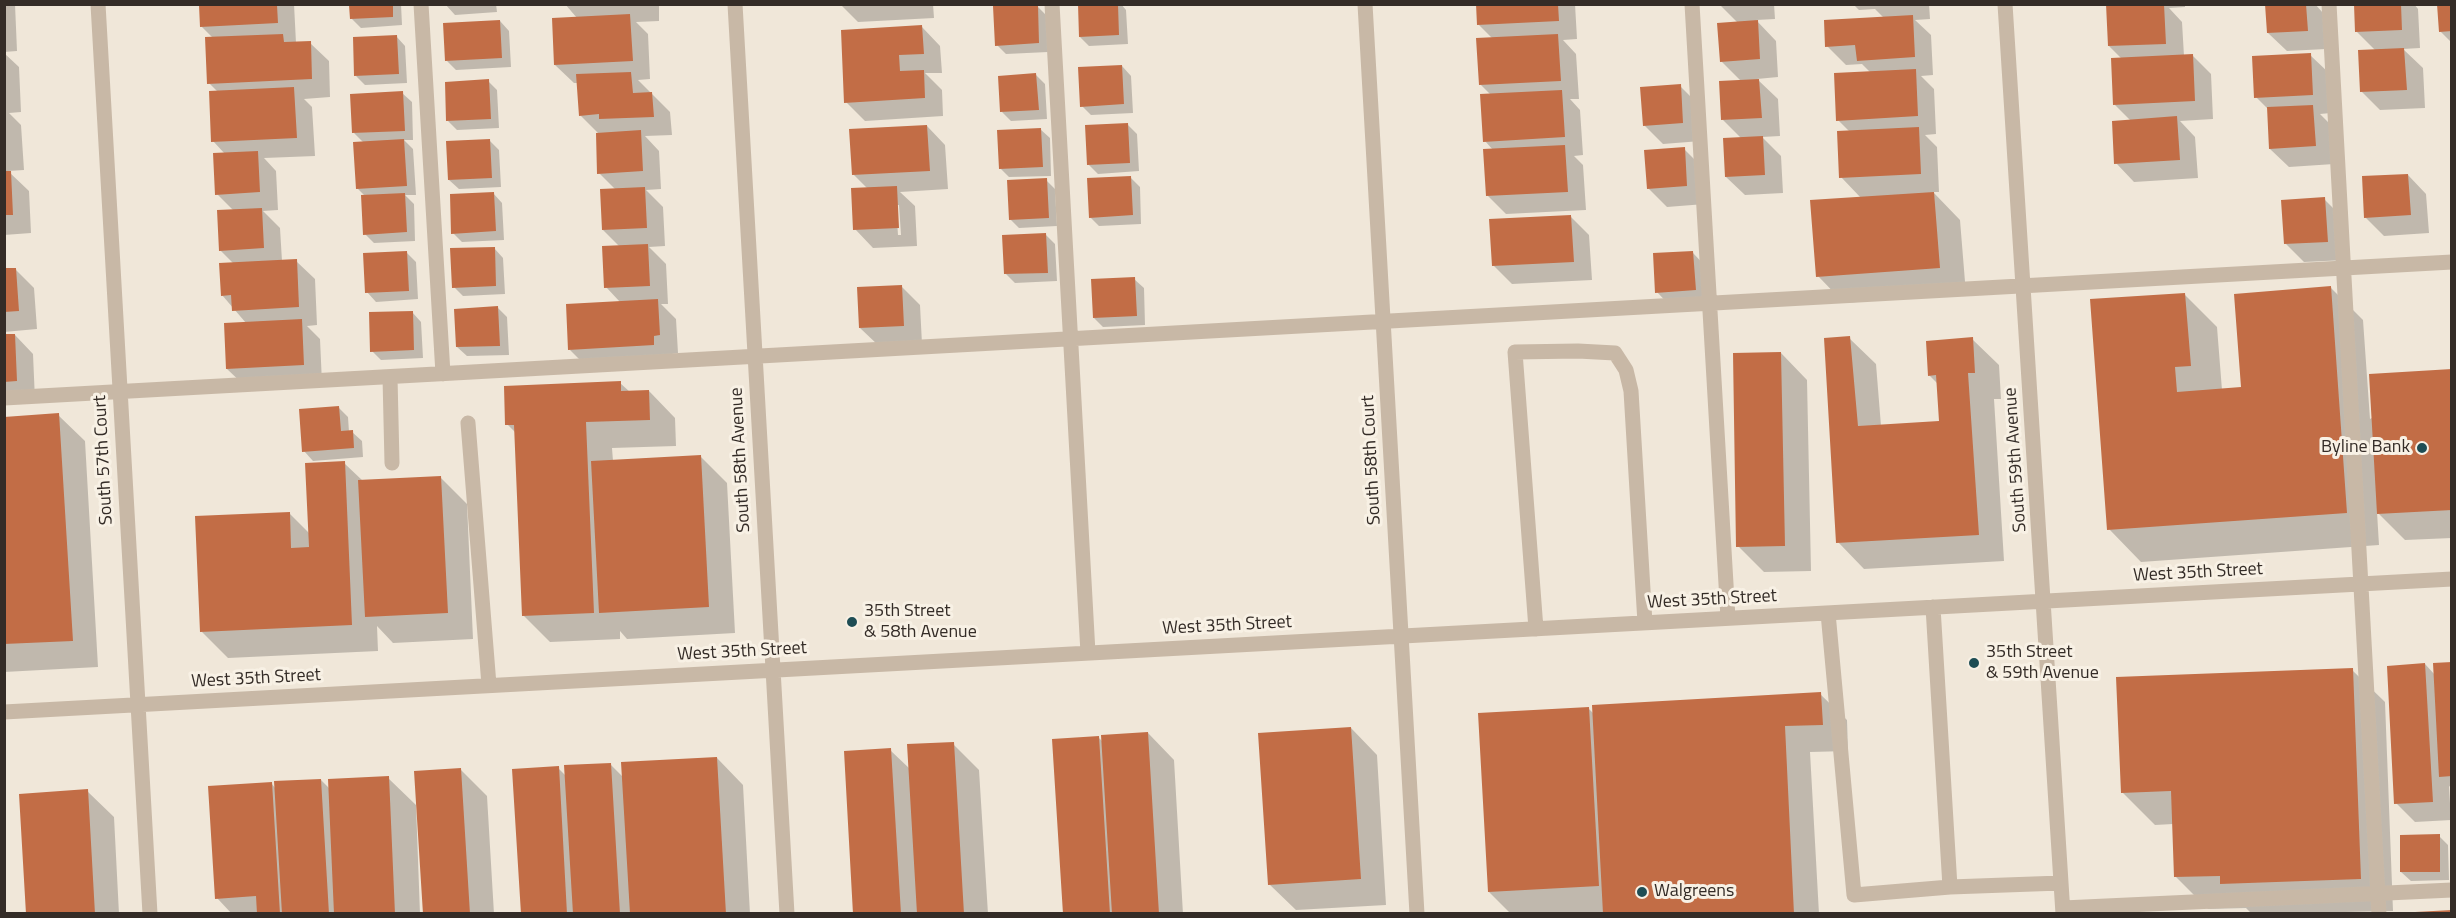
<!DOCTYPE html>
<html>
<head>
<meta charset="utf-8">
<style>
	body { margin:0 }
	#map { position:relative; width:2456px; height:918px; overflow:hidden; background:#f0e7d9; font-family:"Titillium Web",sans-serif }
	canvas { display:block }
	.frame { position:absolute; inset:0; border:6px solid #342c27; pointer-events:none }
</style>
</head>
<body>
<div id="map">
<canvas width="2456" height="918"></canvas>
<div class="frame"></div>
</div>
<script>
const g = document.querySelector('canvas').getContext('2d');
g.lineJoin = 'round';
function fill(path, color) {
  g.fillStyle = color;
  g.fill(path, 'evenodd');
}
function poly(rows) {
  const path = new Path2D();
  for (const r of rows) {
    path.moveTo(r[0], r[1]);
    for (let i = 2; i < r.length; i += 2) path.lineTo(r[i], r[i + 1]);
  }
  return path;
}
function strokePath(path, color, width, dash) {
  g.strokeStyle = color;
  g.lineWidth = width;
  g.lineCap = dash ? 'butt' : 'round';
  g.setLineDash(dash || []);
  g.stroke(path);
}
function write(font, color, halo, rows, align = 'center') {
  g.font = font + ' "Titillium Web",sans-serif';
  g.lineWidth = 6;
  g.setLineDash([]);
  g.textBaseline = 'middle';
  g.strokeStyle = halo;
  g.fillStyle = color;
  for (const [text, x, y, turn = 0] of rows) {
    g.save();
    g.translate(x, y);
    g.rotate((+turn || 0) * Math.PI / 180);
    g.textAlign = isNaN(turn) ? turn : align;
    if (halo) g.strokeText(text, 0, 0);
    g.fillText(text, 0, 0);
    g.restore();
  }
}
fill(poly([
	[4,4,15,4,17,51,4,52],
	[200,4,294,4,296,43,310,43,329,61,330,97,304,99,312,107,315,156,264,158,276,171,278,210,263,211,280,228,282,261,296,261,315,279,317,325,307,326,320,339,322,383,246,387,227,369,246,323,222,295,234,264,220,250,233,210,217,194,225,154,213,141,218,92,209,83,213,38,201,26],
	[351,4,401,4,402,25,361,28,351,18],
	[496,4,497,12,455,15,445,4],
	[565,4,659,4,659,21,636,22,648,34,650,79,638,80,670,112,672,135,645,136,659,151,661,189,646,190,663,207,665,246,649,247,666,264,668,304,661,304,676,319,678,353,588,368,570,350,620,302,606,287,620,247,603,230,616,190,599,173,599,134,580,115,578,83,574,83,555,65,577,18],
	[840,4,933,4,934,18,858,22],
	[1079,4,1121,4,1126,10,1128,44,1089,46,1080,37],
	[1478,4,1575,4,1577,39,1563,40,1576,54,1579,99,1570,99,1580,110,1583,155,1574,156,1583,165,1586,210,1506,214,1487,195,1493,150,1485,141,1491,95,1480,84,1493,39,1479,25],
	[1719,4,1774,4,1775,19,1756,20,1776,41,1778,77,1757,79,1778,99,1780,136,1762,137,1781,156,1783,193,1745,195,1726,177,1742,139,1723,120,1741,81,1721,61,1738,23],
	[1853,4,1929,4,1930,19,1915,20,1931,35,1933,75,1921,76,1934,89,1936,134,1925,135,1937,147,1939,192,1933,192,1960,220,1966,294,1844,303,1818,276,1861,198,1841,177,1850,132,1838,120,1871,73,1862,64,1846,65,1827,46,1884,18,1875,9,1859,10],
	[2118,4,2185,4,2185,7,2169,8,2182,22,2184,56,2192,55,2211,74,2213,119,2180,121,2195,137,2198,178,2134,182,2116,163,2131,121,2115,105,2122,59,2109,46],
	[2266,4,2315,4,2323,13,2326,49,2287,51,2268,33],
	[2355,4,2414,4,2418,9,2420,48,2403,49,2423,68,2425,108,2380,110,2361,91,2376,51,2357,32],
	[2452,4,2452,43,2440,31],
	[1037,6,1046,15,1048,52,1006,54,997,45],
	[500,21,509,31,511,67,456,70,447,61],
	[922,27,940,46,942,73,925,73,942,90,943,116,865,121,846,102],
	[396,36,405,46,407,83,365,85,356,76],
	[4,53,19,67,21,112,9,113,21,125,24,170,8,171,29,191,31,233,4,235],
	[2310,55,2329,73,2331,113,2320,114,2331,125,2334,164,2289,167,2270,149,2268,109,2256,97],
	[1122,66,1131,76,1133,113,1091,115,1082,106],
	[1036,75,1045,84,1047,119,1011,121,1002,112],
	[488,81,497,90,499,128,457,130,448,121],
	[1680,86,1699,105,1701,141,1663,144,1644,125],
	[402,93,412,102,413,140,404,140,413,149,416,195,405,195,414,204,415,241,374,243,365,234,365,196,357,188,364,143,354,133],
	[1128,125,1137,134,1139,171,1098,174,1088,164],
	[927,126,945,145,948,189,900,192,915,206,917,246,873,248,855,229,868,189,853,174],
	[896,205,899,205,901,235,898,235],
	[1040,129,1050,138,1051,176,1009,177,1000,168],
	[490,141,499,150,501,187,459,189,449,180],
	[1684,149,1703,168,1705,204,1667,207,1648,188],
	[2408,175,2426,194,2429,233,2384,236,2365,217],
	[1130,177,1140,187,1141,224,1099,226,1090,217],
	[1046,180,1055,189,1057,226,1019,228,1010,219],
	[493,193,502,203,504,240,462,242,453,233],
	[2324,199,2343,218,2345,260,2304,262,2285,243],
	[1570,216,1589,235,1592,280,1512,284,1493,265],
	[1045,234,1055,244,1057,281,1015,283,1005,273],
	[494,248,503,258,505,294,463,296,454,287],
	[407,253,416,262,418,299,376,302,367,292],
	[1693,253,1711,272,1714,308,1675,311,1657,292],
	[15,269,34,288,37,329,4,332,4,270],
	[1134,279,1144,288,1145,325,1103,327,1094,318],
	[901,286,920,305,922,344,879,346,860,328],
	[2331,288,2363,320,2370,419,2452,371,2452,538,2405,540,2377,512,2379,545,2141,562,2109,529,2184,294,2217,327,2222,390,2243,389],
	[498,308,507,317,509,355,467,356,457,347],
	[412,312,421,322,423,358,381,360,372,351],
	[15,335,33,354,35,400,4,401,4,336],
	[1849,338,1876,364,1881,426,1941,423,1938,384,1929,375,1972,339,1999,365,2001,399,1994,399,2004,561,1864,569,1838,542],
	[1781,353,1807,380,1811,571,1764,572,1738,546],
	[620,383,630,392,649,391,675,418,676,446,612,448,613,461,700,456,727,483,735,633,627,639,620,631,620,639,550,642,523,615,516,433,507,424],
	[339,408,348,417,349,432,352,432,362,441,363,457,313,461,304,451],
	[58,415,85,441,98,667,4,672,4,418],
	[344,463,363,481,440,477,467,504,473,639,393,643,377,626,378,651,228,658,202,632,289,513,310,534],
	[2425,664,2435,675,2452,664,2452,788,2449,786,2451,820,2415,822,2396,803],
	[2352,670,2385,702,2393,911,2252,914,2246,908,2208,909,2176,877,2173,824,2155,825,2122,792],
	[1820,694,1847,720,1848,751,1810,752,1819,914,1511,914,1489,892,1588,708,1594,714],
	[1351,728,1377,755,1386,905,1296,910,1269,884],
	[1148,733,1174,760,1183,914,1064,914,1098,737,1103,742],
	[953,744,979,770,988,914,855,914,890,750,910,769],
	[717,758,743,785,750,914,522,914,558,768,566,776,611,765,623,777],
	[461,770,487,796,494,914,424,914],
	[388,778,416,805,420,914,232,914,217,898,271,783,276,789,321,780,330,789],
	[87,791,114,817,119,914,27,914],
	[2439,836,2448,845,2449,880,2411,881,2401,872]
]), '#0003');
fill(poly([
	[1078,4,1118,4,1119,35,1079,37],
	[1476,4,1558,4,1559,21,1477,25],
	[2106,4,2164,4,2166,44,2108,46],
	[2265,4,2306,4,2308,31,2267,33],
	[2354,4,2401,4,2402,30,2355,32],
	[2437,4,2452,4,2452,31,2439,32],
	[199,5,277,5,278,23,200,27],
	[349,5,393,5,393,17,350,19],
	[1038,5,1039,43,995,46,993,6],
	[630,14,633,61,554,65,552,18],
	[1913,15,1915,57,1857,61,1855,45,1825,47,1824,20],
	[500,20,502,58,445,61,443,23],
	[1758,20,1760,59,1720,62,1717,23],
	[922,25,924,54,899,55,900,71,924,70,925,98,844,103,841,30],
	[283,34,284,42,311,41,312,79,207,84,205,37],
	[1558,34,1561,81,1479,85,1476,38],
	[397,35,399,74,354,76,353,37],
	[2404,48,2407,90,2360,92,2358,50],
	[2311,53,2313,95,2254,98,2252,56],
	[2193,54,2195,101,2113,105,2111,58],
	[1122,65,1124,104,1080,107,1078,67],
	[1916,69,1918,116,1836,121,1834,73],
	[631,72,633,93,652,92,654,117,599,119,599,114,579,116,576,74],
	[1036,73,1039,110,1000,112,998,76],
	[489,79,491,119,446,121,445,82],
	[1759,79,1762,118,1721,120,1719,81],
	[1681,84,1683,123,1643,126,1640,87],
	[294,87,297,138,211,142,209,91],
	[1562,90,1565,137,1483,142,1480,94],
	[403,91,405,131,352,133,350,94],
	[2313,105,2316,146,2269,149,2267,107],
	[2177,116,2180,160,2114,164,2112,121],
	[1128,123,1130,163,1087,165,1085,125],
	[927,125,930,171,852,175,849,129],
	[1919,127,1921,174,1839,178,1837,131],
	[1041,128,1043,167,999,169,997,130],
	[641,130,643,171,597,174,596,133],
	[1763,136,1765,175,1725,177,1723,138],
	[404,139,407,186,356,189,353,142],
	[490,139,492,178,448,180,446,141],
	[1565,145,1568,192,1486,196,1483,149],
	[1685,147,1687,186,1647,189,1644,150],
	[258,151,260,192,215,195,213,153],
	[4,171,11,171,13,215,4,215],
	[2408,174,2411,215,2364,218,2362,176],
	[1131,176,1133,215,1089,218,1087,178],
	[1047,178,1049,218,1009,220,1007,180],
	[897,186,899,228,853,230,851,188],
	[645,187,647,228,602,230,600,189],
	[494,192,496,231,451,234,450,194],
	[1934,192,1940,268,1816,277,1810,200],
	[405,193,407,232,363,235,361,195],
	[2325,197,2328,242,2284,244,2281,200],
	[262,208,264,248,219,251,217,210],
	[1571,215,1574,262,1492,266,1489,219],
	[1046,233,1048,273,1004,274,1002,235],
	[648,244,650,286,604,288,602,246],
	[495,247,496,286,452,288,450,248],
	[407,251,409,291,365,293,363,253],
	[1693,251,1696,290,1655,293,1653,253],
	[297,259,299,307,232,311,231,295,221,296,219,263],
	[4,268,16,268,19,311,4,312],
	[1135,277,1137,316,1093,318,1091,279],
	[902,285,904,326,859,328,857,287],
	[2331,286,2347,513,2107,530,2090,299,2185,293,2191,366,2175,367,2177,392,2241,387,2234,294],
	[658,299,660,335,654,336,654,345,568,350,566,304],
	[498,306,500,346,456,347,454,309],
	[413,311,414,350,370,352,369,312],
	[302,319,304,365,226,369,224,323],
	[4,334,15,334,17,381,4,382],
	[1850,336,1858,426,1939,421,1936,375,1928,376,1926,341,1973,337,1975,373,1968,373,1979,535,1836,543,1824,338],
	[1781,352,1785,546,1736,547,1733,353],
	[2452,369,2452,510,2377,514,2369,374],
	[621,381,621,391,649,390,650,420,586,422,594,613,522,616,514,425,505,425,504,386],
	[339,406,341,431,353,430,354,448,302,452,299,409],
	[59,413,73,641,4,644,4,417],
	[701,455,709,607,599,613,591,461],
	[345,461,352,625,200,632,195,516,290,512,291,548,309,547,305,463],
	[441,476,448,613,365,617,358,480],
	[2452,662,2452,776,2439,777,2433,663],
	[2425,663,2433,802,2394,804,2387,666],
	[2353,668,2361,879,2220,884,2220,876,2174,877,2171,791,2121,793,2116,677],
	[1821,692,1823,725,1785,726,1794,914,1603,914,1592,705],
	[1589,707,1599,886,1488,892,1478,713],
	[1351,727,1361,879,1268,885,1258,733],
	[1148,732,1159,914,1112,914,1101,735],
	[1099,736,1110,914,1063,914,1052,739],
	[954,742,964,914,917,914,907,744],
	[891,748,901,914,853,914,844,751],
	[717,757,726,914,630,914,621,762],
	[611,763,620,914,573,914,564,765],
	[559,766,567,914,521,914,512,769],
	[461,768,470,914,423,914,414,771],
	[389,776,395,914,334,914,328,779],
	[321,779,329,914,282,914,274,781],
	[272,782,280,914,257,914,256,896,215,899,208,786],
	[88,789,95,914,26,914,19,794],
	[2440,834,2440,872,2400,872,2400,835],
	[2452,910,2452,914,2415,914,2415,912]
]), '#c26d46');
strokePath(poly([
	[98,4,150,914],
	[421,4,443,374],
	[735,4,787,914],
	[1052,4,1088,653],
	[1365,4,1417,914],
	[1692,4,1728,618],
	[2005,4,2063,914],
	[2329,4,2379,914],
	[390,377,392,463],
	[4,398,2452,262],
	[468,423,489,685],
	[1828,613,1854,895,1950,887,1933,607],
	[1536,629,1515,352,1578,351,1615,353,1626,370,1631,391,1645,623],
	[4,712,2452,579],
	[1950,887,2061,883],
	[2063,908,2452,890]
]), '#c8b8a6', 15);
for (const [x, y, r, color] of [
	[2422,448,6,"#1e4d54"],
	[852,622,6,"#1e4d54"],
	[1974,663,6,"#1e4d54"],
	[1642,892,6,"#1e4d54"]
]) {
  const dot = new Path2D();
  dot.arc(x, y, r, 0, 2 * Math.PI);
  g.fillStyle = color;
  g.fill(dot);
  strokePath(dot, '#f8f1e5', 2);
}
write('18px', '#342c27', '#f8f1e5', [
	["Byline Bank",2410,448,"right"],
	["35th Street",864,612],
	["& 58th Avenue",864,633],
	["35th Street",1986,653],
	["& 59th Avenue",1986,674],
	["Walgreens",1654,892]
], 'left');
write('18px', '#342c27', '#f8f1e5', [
	["South 57th Court",104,460,-93],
	["South 58th Avenue",741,460,-93],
	["South 58th Court",1372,460,-93],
	["South 59th Avenue",2016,460,-94],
	["West 35th Street",2198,573,-3],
	["West 35th Street",1712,600,-3],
	["West 35th Street",1227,626,-3],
	["West 35th Street",742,652,-3],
	["West 35th Street",256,679,-3]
]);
</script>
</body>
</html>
